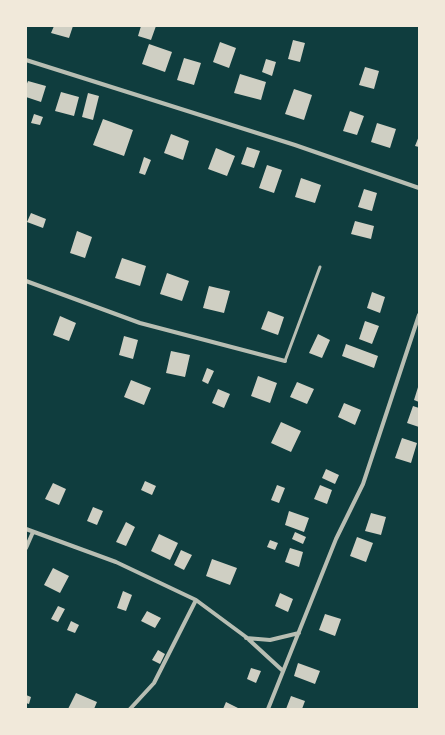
<!DOCTYPE html>
<html>
<head>
<meta charset="utf-8">
<style>
	body { margin:0 }
	#map { position:relative; width:445px; height:735px; overflow:hidden; background:#0f3d3e; font-family:"Noto Serif",serif }
	canvas { display:block }
	.frame { position:absolute; inset:0; border:27px solid #f1e9da; pointer-events:none }
</style>
</head>
<body>
<div id="map">
<canvas width="445" height="735"></canvas>
<div class="frame"></div>
</div>
<script>
const g = document.querySelector('canvas').getContext('2d');
g.lineJoin = 'round';
function fill(path, color) {
  g.fillStyle = color;
  g.fill(path, 'evenodd');
}
function poly(rows) {
  const path = new Path2D();
  for (const r of rows) {
    path.moveTo(r[0], r[1]);
    for (let i = 2; i < r.length; i += 2) path.lineTo(r[i], r[i + 1]);
  }
  return path;
}
function strokePath(path, color, width, dash) {
  g.strokeStyle = color;
  g.lineWidth = width;
  g.lineCap = dash ? 'butt' : 'round';
  g.setLineDash(dash || []);
  g.stroke(path);
}
fill(poly([
	[54,26,73,26,69,38,51,33],
	[141,26,156,26,151,40,138,36],
	[293,40,305,43,300,62,288,59],
	[220,42,236,48,229,68,213,62],
	[149,44,172,52,165,72,142,64],
	[184,58,201,63,194,85,177,80],
	[266,59,276,62,272,76,262,72],
	[365,67,379,71,374,89,359,85],
	[240,74,266,82,261,100,234,93],
	[28,81,46,86,41,102,26,97,26,86],
	[294,89,312,95,304,120,285,114],
	[61,92,79,97,74,116,55,111],
	[88,93,99,96,93,120,82,117],
	[350,111,364,116,357,135,343,131],
	[34,114,43,117,40,125,31,123],
	[103,119,133,130,124,156,93,145],
	[377,123,396,129,390,148,371,142],
	[171,134,189,141,183,160,164,153],
	[419,136,419,147,415,146],
	[247,147,260,151,254,168,241,164],
	[216,148,235,156,227,176,208,169],
	[144,157,151,160,145,175,139,173],
	[267,165,282,170,274,193,259,188],
	[301,178,321,185,315,203,295,197],
	[364,189,377,193,372,211,358,207],
	[31,213,46,219,43,228,27,222],
	[355,221,374,226,371,239,351,234],
	[77,231,92,237,85,258,70,253],
	[122,258,146,266,140,286,115,278],
	[167,273,189,281,182,301,160,294],
	[209,286,230,291,224,313,203,308],
	[372,292,385,297,380,313,367,308],
	[268,311,284,317,278,335,261,329],
	[60,316,76,323,69,341,53,335],
	[365,321,379,326,372,344,359,339],
	[318,334,330,340,322,358,309,353],
	[124,336,138,340,133,359,119,355],
	[346,344,378,356,374,368,342,356],
	[171,351,190,355,185,377,166,373],
	[207,368,214,371,208,384,202,381],
	[258,376,277,383,270,403,251,396],
	[131,380,151,388,144,405,124,397],
	[297,382,314,389,307,404,290,397],
	[419,384,419,402,414,400],
	[218,389,230,394,224,408,212,403],
	[344,403,361,410,355,425,338,417],
	[413,406,419,408,419,427,407,423],
	[281,422,301,431,291,452,271,443],
	[402,438,417,443,411,463,395,458],
	[326,469,339,475,335,484,322,478],
	[145,481,156,486,152,495,141,490],
	[53,483,66,489,59,505,45,499],
	[277,485,285,488,279,503,271,500],
	[320,485,332,490,327,504,314,499],
	[93,507,103,511,97,525,87,521],
	[289,511,309,518,304,532,285,525],
	[371,513,386,517,381,535,365,531],
	[126,522,135,527,126,546,116,542],
	[295,532,306,537,303,544,292,539],
	[159,534,178,543,170,560,151,551],
	[357,537,373,543,366,562,350,556],
	[270,540,278,543,275,550,267,547],
	[290,548,303,552,299,567,285,562],
	[181,550,192,555,184,570,174,565],
	[212,559,237,568,230,585,206,576],
	[53,568,69,576,60,593,44,585],
	[123,591,132,595,126,611,117,608],
	[280,593,293,599,288,612,275,606],
	[58,606,65,609,58,622,51,619],
	[147,611,161,618,155,628,141,621],
	[325,614,341,619,335,636,319,630],
	[71,621,79,625,75,633,67,630],
	[158,650,165,654,160,664,152,660],
	[298,663,320,671,315,684,294,676],
	[251,668,261,671,256,683,247,679],
	[76,693,97,702,94,709,68,709],
	[26,695,31,697,29,704,26,703],
	[291,696,305,701,302,709,286,709],
	[226,702,240,709,223,709]
]), '#cfcfc3');
strokePath(poly([
	[285,361,320,267]
]), '#b8beb3', 3);
strokePath(poly([
	[26,60,295,145,419,188],
	[26,281,140,323,285,361],
	[26,529,116,562,196,600,246,637,283,671],
	[26,548,33,532],
	[246,638,270,640,299,633],
	[130,709,154,683,196,600],
	[268,709,336,539,363,484,419,315]
]), '#b8beb3', 4);
</script>
</body>
</html>
